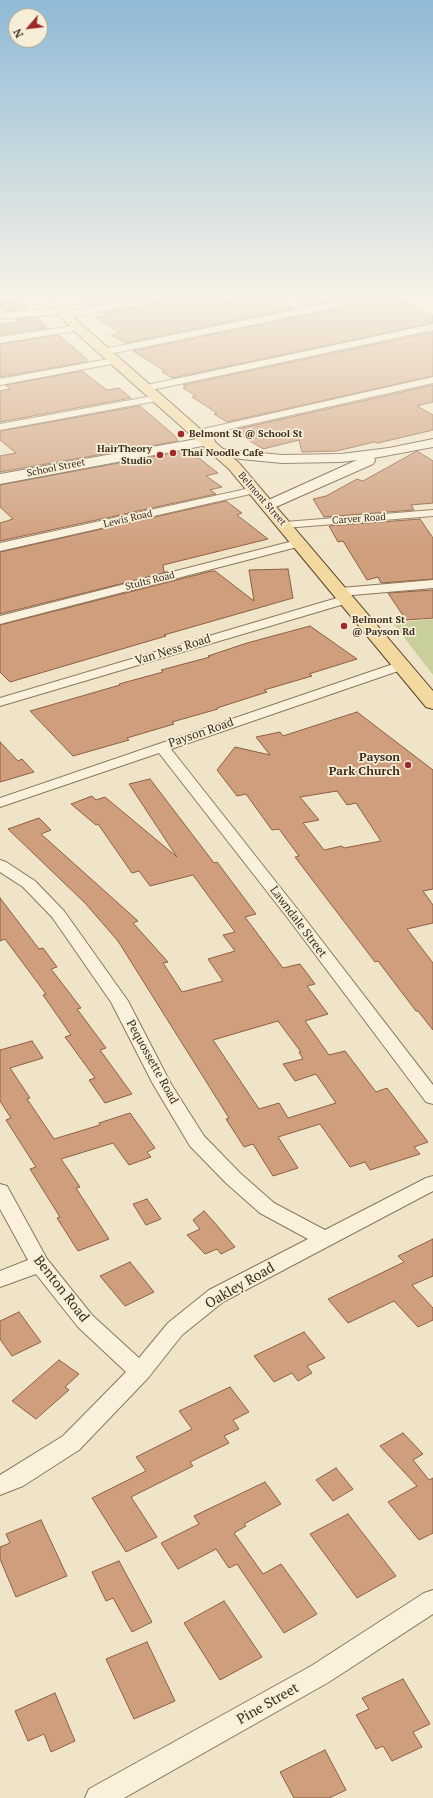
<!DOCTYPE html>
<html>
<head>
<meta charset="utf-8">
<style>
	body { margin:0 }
	#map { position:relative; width:433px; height:1798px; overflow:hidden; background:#f0e4c8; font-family:"PT Serif",serif }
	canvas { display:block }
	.north { position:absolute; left:8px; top:8px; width:40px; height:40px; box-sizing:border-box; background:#f7eed8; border:1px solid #ada18e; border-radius:50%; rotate:242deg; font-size:11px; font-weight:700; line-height:16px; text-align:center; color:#3d2e20 }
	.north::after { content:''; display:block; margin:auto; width:14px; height:18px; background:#9e2a2b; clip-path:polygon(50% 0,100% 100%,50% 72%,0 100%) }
</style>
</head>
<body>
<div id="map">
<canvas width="433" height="1798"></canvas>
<div class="north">N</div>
</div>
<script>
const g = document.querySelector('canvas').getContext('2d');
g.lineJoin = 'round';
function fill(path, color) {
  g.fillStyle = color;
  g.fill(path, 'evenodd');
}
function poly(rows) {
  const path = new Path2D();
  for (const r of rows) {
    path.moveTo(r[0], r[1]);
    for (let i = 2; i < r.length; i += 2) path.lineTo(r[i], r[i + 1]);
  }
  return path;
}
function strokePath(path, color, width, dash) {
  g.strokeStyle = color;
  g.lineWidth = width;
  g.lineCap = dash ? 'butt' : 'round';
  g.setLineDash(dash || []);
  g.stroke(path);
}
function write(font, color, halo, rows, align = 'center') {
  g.font = font + ' "PT Serif",serif';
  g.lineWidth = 3.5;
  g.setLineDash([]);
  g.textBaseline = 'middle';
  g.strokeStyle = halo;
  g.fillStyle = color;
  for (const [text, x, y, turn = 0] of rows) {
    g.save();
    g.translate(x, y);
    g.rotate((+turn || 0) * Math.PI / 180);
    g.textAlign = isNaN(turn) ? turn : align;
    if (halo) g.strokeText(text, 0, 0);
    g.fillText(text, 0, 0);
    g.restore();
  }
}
fill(poly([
	[433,619,433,675,393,623]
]), '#c9cf9b');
const building = poly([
	[77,297,146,297,93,306,77,297],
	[171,297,217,297,224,300,243,297,277,297,292,309,125,343,111,335,121,333,95,317,108,315,104,313,166,301,171,297],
	[290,297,357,297,306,306,290,297],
	[379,297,394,297,433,316,433,323,172,378,162,372,165,371,133,351,374,301,379,297],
	[19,301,28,309,5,311,0,307,0,303,19,301],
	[38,317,47,328,0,335,0,324,18,322,15,319,38,317],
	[433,332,433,376,227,422,214,414,217,413,192,397,196,396,183,388,186,387,183,385,433,332],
	[57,335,61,337,87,359,86,362,0,377,0,344,57,335],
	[82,371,107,390,119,388,131,398,0,422,0,391,10,389,6,385,82,371],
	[433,385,433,402,417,406,433,415,433,430,378,443,374,442,337,451,302,452,299,440,263,449,239,434,245,433,238,429,433,385],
	[140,406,174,435,178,441,0,472,0,456,16,453,0,440,0,431,140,406],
	[184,451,195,455,218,473,206,476,222,487,210,490,216,494,0,541,0,523,13,519,0,507,0,485,184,451],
	[417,451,433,461,433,503,411,505,414,510,324,517,313,499,326,496,357,479,363,481,417,451],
	[226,501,242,513,237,515,268,539,163,565,164,572,168,572,0,614,0,552,226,501],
	[420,519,433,538,433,579,381,583,378,577,367,580,343,541,338,542,329,526,420,519],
	[288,569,293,598,164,635,166,636,10,682,0,672,0,625,212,571,215,571,254,601,249,570,288,569],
	[433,590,433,618,406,620,388,593,433,590],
	[310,626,357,659,309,674,312,676,264,690,267,692,217,708,218,709,172,722,174,724,127,738,129,740,73,756,30,711,120,685,119,684,163,672,161,670,210,657,208,656,247,643,310,626],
	[357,712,433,770,433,889,423,891,433,905,433,923,407,929,433,963,433,1030,418,1011,416,1011,378,961,375,962,295,857,299,856,279,829,272,830,246,794,237,796,217,770,235,747,270,755,256,737,280,732,283,736,357,712],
	[337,791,347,805,356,803,381,841,344,848,342,846,324,850,303,823,319,820,300,797,337,791],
	[0,742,18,761,22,759,34,772,0,782,0,742],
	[150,779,214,863,217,862,256,914,245,917,283,968,300,964,315,984,307,986,328,1014,305,1021,329,1055,345,1051,376,1092,387,1088,428,1142,414,1147,420,1154,370,1170,365,1162,350,1167,320,1124,278,1137,298,1168,273,1176,253,1144,244,1147,226,1119,229,1118,118,941,85,903,8,829,39,818,51,830,41,834,138,921,133,923,168,962,163,963,182,992,223,981,208,959,235,951,223,935,235,932,193,875,150,886,139,871,132,873,98,824,96,825,71,804,92,796,96,800,105,797,177,857,129,784,150,779],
	[278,1021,301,1052,299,1052,303,1059,283,1064,295,1081,316,1074,336,1103,288,1118,279,1103,259,1109,213,1040,278,1021],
	[0,898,39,949,43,948,57,967,51,969,81,1008,77,1009,106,1048,100,1050,132,1094,105,1103,89,1080,95,1078,65,1037,71,1035,43,995,46,994,5,939,0,941,0,898],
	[32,1041,43,1058,10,1068,30,1098,27,1099,54,1139,100,1125,99,1123,130,1113,155,1148,147,1152,151,1157,129,1165,113,1143,61,1159,80,1187,76,1188,109,1239,78,1251,57,1218,60,1217,30,1169,36,1167,6,1120,11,1118,0,1101,0,1050,32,1041],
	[147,1199,161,1219,146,1225,133,1204,147,1199],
	[204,1211,214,1222,235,1247,221,1254,217,1249,205,1254,187,1235,200,1229,193,1220,204,1211],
	[433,1239,433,1276,412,1285,433,1308,433,1320,418,1327,394,1301,348,1323,328,1299,404,1262,398,1256,433,1239],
	[130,1262,154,1292,125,1306,100,1276,130,1262],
	[19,1312,41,1342,12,1356,0,1339,0,1321,19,1312],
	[304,1332,325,1358,307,1366,312,1373,298,1381,292,1373,274,1382,254,1356,304,1332],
	[59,1360,79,1374,65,1387,69,1390,36,1419,12,1401,59,1360],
	[230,1387,249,1412,233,1420,239,1429,224,1436,229,1443,190,1462,193,1466,131,1497,157,1537,126,1552,92,1498,146,1471,136,1457,192,1429,179,1411,230,1387],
	[403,1433,423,1454,413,1460,429,1480,433,1478,433,1533,419,1540,388,1502,417,1486,380,1446,403,1433],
	[336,1468,353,1489,333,1501,316,1480,336,1468],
	[265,1482,281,1504,244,1524,246,1526,234,1533,263,1574,281,1564,317,1614,284,1633,237,1564,229,1568,216,1549,178,1569,161,1543,199,1524,194,1516,265,1482],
	[348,1514,396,1576,357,1598,310,1534,348,1514],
	[41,1520,67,1576,16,1597,0,1559,0,1547,10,1543,6,1534,41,1520],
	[119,1561,152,1622,132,1632,113,1598,106,1601,92,1572,119,1561],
	[224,1601,262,1657,220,1680,184,1623,224,1601],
	[147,1642,175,1701,134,1719,106,1659,147,1642],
	[403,1679,430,1724,413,1732,422,1747,392,1761,383,1746,376,1749,356,1715,369,1709,362,1698,403,1679],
	[55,1693,75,1741,51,1752,44,1734,28,1741,15,1711,55,1693],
	[325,1750,346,1790,329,1798,294,1798,280,1772,325,1750]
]);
fill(building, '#cf9f7d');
strokePath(building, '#8d5f41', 1);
const street = poly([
	[153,297,170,297,166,300,66,318,63,317,63,314,0,319,0,313,62,308,65,309,65,312,153,297],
	[278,297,288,297,306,308,363,297,378,297,374,300,104,355,99,352,104,349,296,310,278,297],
	[433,324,433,330,147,391,142,388,147,385,433,324],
	[78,325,81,326,83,328,81,330,0,343,0,337,78,325],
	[114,358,119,361,117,363,0,385,0,379,114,358],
	[433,377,433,383,199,436,194,433,199,430,433,377],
	[158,395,163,398,162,400,0,430,0,424,158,395],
	[255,487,261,490,259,492,0,551,0,543,255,487],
	[433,510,433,516,285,528,279,525,285,522,433,510],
	[301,539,307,543,305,545,0,624,0,616,301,539],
	[433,580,433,588,341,596,337,595,335,592,337,589,341,588,433,580],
	[347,595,351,596,353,599,351,602,0,706,0,698,347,595],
	[402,661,407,662,409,665,407,668,171,749,302,915,433,1085,433,1104,426,1102,290,921,159,753,0,807,0,798,402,661],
	[0,860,6,862,35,881,64,911,128,1001,171,1084,204,1136,240,1173,274,1203,325,1230,426,1178,433,1176,433,1191,223,1302,182,1335,148,1378,79,1450,23,1486,0,1495,0,1475,63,1436,126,1372,78,1327,36,1274,0,1287,0,1271,28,1260,0,1209,0,1184,7,1186,47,1259,92,1315,139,1358,168,1323,209,1290,308,1239,260,1213,226,1183,190,1146,153,1084,111,1002,52,917,23,887,0,872,0,860],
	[433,1590,433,1614,329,1682,124,1798,85,1798,89,1789,311,1666,424,1593,433,1590]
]);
const secondary = poly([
	[208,437,213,438,215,441,213,444,0,484,0,474,208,437],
	[433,439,433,447,374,458,375,461,373,464,269,510,264,508,261,505,264,502,357,460,341,462,282,463,221,457,216,456,214,453,216,450,221,449,282,455,341,454,389,448,433,439]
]);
const primary = poly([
	[49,297,61,297,67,309,82,325,239,463,433,691,433,709,426,707,229,469,74,331,58,314,49,297]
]);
strokePath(street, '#8d765c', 2);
strokePath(secondary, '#6f573f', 2);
strokePath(primary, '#5b4430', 2);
fill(street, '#faf1dc');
fill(secondary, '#faf1dc');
fill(primary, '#f3d9a0');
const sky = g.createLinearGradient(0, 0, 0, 548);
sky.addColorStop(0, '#8fbad6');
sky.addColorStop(0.54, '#f8f3e6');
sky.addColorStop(1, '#f8f3e600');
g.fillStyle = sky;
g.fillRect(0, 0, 433, 548);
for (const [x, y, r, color] of [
	[181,434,4,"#9e2a2b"],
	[173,453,4,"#9e2a2b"],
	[160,455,4,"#9e2a2b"],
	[344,626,4,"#9e2a2b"],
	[408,765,4,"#9e2a2b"]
]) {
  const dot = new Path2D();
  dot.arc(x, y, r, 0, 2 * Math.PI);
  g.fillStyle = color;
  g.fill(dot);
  strokePath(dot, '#f7eed8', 1.5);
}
write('bold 10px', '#3d2e20', '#f7eed8', [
	["Belmont St @ School St",189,434],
	["HairTheory",152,449,"right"],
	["Studio",152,461,"right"],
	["Thai Noodle Cafe",181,453],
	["Belmont St",352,620],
	["@ Payson Rd",352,632]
], 'left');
write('10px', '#3d2e20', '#f7eed8', [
	["School Street",56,468,-11],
	["Belmont Street",262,499,49],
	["Lewis Road",128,519,-13],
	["Carver Road",359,519,-4],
	["Stults Road",150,581,-14]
]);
write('12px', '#3d2e20', '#f7eed8', [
	["Van Ness Road",173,650,-17],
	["Payson Road",201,733,-19],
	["Lawndale Street",298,922,53],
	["Pequossette Road",152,1062,61]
]);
write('bold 12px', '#3d2e20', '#f7eed8', [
	["Payson",400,758],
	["Park Church",400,772]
], 'right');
write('14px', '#3d2e20', '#f7eed8', [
	["Oakley Road",240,1286,-30],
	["Benton Road",61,1289,52],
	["Pine Street",268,1704,-30]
]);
</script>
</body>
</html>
